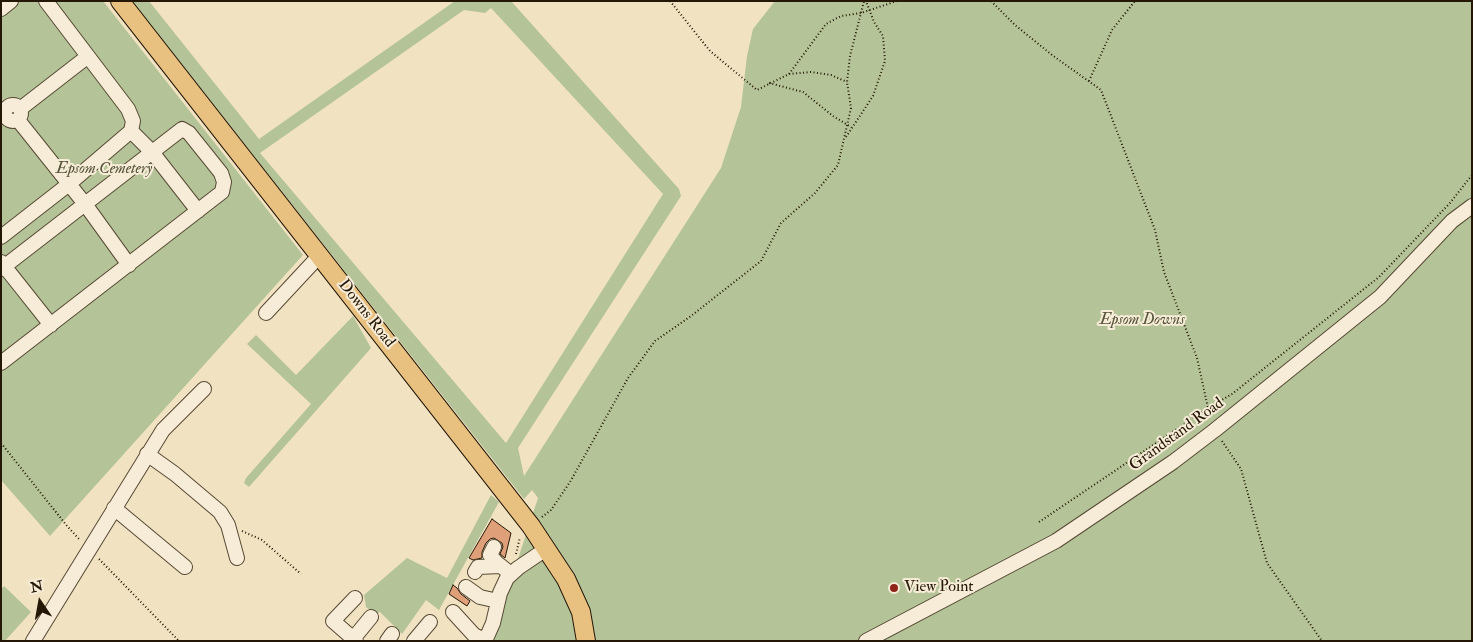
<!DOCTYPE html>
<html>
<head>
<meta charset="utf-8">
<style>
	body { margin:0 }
	#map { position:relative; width:1473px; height:642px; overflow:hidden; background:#f1e2c2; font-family:"IM FELL Double Pica",serif }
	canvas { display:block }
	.frame { position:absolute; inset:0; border:2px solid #241706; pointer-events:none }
	.north { position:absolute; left:15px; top:577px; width:50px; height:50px; -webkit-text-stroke:4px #f6ecd7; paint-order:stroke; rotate:348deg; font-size:14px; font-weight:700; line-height:20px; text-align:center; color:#241706 }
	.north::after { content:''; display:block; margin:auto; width:18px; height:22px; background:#241706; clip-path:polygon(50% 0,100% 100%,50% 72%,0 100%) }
</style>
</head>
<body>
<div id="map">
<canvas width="1473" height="642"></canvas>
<div class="frame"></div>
<div class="north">N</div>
</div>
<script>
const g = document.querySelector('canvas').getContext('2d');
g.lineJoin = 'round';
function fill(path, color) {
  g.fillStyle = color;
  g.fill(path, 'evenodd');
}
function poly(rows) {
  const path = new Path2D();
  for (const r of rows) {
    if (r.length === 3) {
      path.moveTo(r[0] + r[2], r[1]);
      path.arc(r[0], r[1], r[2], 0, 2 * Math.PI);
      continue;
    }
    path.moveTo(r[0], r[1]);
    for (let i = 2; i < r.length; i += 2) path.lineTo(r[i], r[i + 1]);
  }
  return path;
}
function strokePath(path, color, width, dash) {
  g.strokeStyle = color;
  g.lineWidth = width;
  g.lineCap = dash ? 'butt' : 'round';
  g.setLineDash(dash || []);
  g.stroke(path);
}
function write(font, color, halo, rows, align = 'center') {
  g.font = font + ' "IM FELL Double Pica",serif';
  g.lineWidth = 4;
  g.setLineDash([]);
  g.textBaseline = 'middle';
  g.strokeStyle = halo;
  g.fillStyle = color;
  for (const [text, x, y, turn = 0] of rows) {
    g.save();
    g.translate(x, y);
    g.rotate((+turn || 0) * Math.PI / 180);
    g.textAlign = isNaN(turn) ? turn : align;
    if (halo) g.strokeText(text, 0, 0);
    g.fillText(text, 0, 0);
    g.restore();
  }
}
fill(poly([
	[1,1,103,1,303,255,50,536,1,480],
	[132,1,149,1,259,139,455,1,511,1,679,189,681,196,518,448,524,476,721,168,741,107,747,56,753,29,775,1,1472,1,1472,641,491,641,538,498,532,490,524,499],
	[491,8,663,194,506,443,260,153,464,10,485,13],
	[353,316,371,348,249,487,244,483,246,478,311,404,247,344,256,335,296,375],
	[491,495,499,502,439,610,426,600,402,634,380,612,375,614,366,607,364,595,407,558,447,578],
	[4,586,31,612,5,641,1,641,1,590]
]), '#b4c498');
const building = poly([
	[492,519,511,533,505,558,500,554,503,547,502,543,494,538,490,539,486,543,482,552,482,558,473,560,469,558,492,519],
	[453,585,457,588,461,594,470,601,467,606,449,594,453,585]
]);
fill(building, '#de9f79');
strokePath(building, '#241706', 1);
const minor = poly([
	[1,9,11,1],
	[13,113,8],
	[20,109,87,57],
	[18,120,85,204,129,265],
	[131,131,152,152,198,211],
	[1,237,69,184,131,131,133,121,128,109,46,1],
	[1,262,51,325],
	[1,269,182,129,189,133,221,173,224,182,222,192,1,363],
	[266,313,320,255],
	[147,454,175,474,220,512,228,525,237,558],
	[114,508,185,567],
	[494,547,490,555,497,563,511,574],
	[475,572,478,567,501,566],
	[466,587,480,597,498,601],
	[355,598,333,621,356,641],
	[453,612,474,635,485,640],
	[353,639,371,617],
	[33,641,163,430,204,389],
	[387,641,392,634],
	[414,641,430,622],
	[485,641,493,623,500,593,507,578,518,568,546,549],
	[866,641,1056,541,1173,462,1215,430,1380,297,1452,221,1472,206]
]);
const major = poly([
	[120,1,531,526,566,579,581,612,586,641]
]);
strokePath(minor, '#574a35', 16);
strokePath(major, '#241706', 20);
strokePath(poly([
	[670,1,710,51,757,90,789,74,811,72,831,75,847,82],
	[991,1,1015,25,1052,55,1101,90,1155,230,1164,272,1197,358,1210,417],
	[789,74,826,24,841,16,861,13,897,1],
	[1089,81,1112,30,1135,1],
	[769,83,803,92,833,116,851,127],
	[846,137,873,96,885,61,883,36,874,22,866,1],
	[1222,441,1241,469,1267,563,1322,641],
	[1,443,67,526,80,540],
	[542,517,551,510,570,482,628,378,655,341,691,316,761,261,781,223,815,193,838,165,851,108,847,82,850,56,864,1],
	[1039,522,1208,408,1232,394,1379,277,1450,203,1472,175],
	[242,531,262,540,301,574],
	[516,554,520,537],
	[99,559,179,641]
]), '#241706', 2, [1, 2.5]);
strokePath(minor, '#f6ecd7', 14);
strokePath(major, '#e8c181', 18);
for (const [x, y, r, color] of [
	[894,588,5,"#8f2418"]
]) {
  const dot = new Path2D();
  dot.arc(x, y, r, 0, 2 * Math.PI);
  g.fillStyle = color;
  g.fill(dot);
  strokePath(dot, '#f6ecd7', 2);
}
write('italic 16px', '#565439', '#f6ecd7', [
	["Epsom Cemetery",104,170],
	["Epsom Downs",1142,321]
]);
write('16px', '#241706', '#f6ecd7', [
	["Downs Road",366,314,52],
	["Grandstand Road",1177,435,-36]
]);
write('16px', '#241706', '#f6ecd7', [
	["View Point",904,588]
], 'left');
</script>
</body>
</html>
